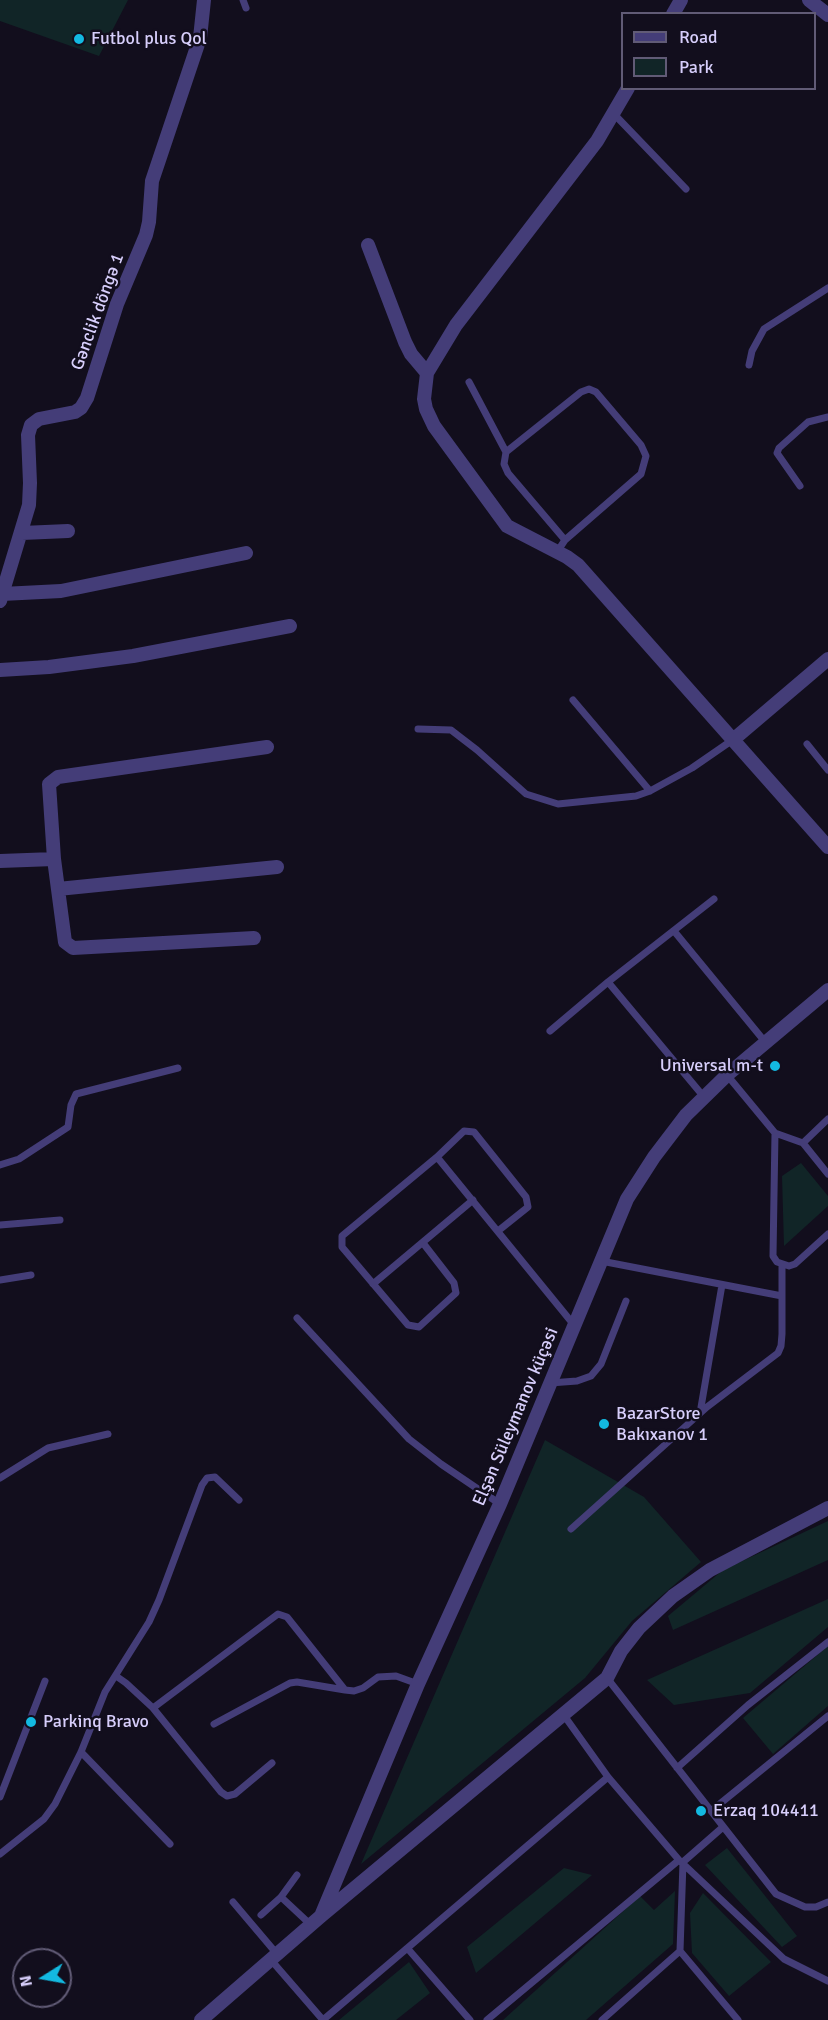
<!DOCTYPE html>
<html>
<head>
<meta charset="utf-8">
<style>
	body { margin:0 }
	#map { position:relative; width:828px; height:2020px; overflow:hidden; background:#120e1d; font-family:Signika,sans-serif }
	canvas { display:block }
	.legend { position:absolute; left:621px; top:12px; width:195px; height:78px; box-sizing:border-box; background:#120e1d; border:2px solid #615b76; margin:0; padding:8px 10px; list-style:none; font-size:18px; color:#d7cefb }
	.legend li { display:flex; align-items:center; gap:12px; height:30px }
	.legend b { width:30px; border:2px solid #615b76 }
	.north { position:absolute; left:12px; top:1948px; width:60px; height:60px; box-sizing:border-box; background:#120e1d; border:2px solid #615b76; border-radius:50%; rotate:259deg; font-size:16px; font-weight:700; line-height:24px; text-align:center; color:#d7cefb }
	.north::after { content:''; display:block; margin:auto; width:21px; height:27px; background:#13b9e1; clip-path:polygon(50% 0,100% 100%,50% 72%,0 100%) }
</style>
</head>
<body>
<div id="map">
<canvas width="828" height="2020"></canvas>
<ul class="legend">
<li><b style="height:8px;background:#443d78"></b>Road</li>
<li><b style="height:16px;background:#112527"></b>Park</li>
</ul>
<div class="north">N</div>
</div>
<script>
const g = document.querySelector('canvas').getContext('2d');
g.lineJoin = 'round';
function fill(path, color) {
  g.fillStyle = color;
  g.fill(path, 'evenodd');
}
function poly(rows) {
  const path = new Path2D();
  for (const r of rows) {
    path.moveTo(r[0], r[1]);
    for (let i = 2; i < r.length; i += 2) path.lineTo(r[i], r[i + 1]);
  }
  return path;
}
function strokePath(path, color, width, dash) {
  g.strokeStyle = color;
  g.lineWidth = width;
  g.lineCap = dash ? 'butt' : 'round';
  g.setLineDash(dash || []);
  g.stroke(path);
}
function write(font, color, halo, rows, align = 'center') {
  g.font = font + ' Signika,sans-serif';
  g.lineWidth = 5;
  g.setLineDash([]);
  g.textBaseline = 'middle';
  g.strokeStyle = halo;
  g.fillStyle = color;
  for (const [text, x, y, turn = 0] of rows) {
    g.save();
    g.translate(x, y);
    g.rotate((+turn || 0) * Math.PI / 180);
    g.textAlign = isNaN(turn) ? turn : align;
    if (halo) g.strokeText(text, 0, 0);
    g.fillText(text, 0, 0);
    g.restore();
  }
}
fill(poly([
	[0,0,128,0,99,56,0,21],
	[801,1163,828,1196,828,1206,784,1246,782,1176],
	[545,1440,644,1497,701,1562,632,1621,585,1678,361,1864],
	[828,1521,828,1560,673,1630,668,1616,723,1570],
	[828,1599,828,1627,750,1693,674,1705,647,1680],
	[828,1646,828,1706,773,1754,743,1718],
	[727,1848,797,1936,782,1947,705,1865],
	[564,1868,592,1875,476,1973,467,1947],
	[675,1891,673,1944,586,2020,503,2020,640,1896,654,1910],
	[703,1893,771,1962,729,1996,692,1953,690,1913],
	[409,1962,430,1993,396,2020,339,2020]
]), '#112527');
strokePath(poly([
	[243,0,246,8],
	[613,113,686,189],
	[749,365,752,351,764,329,828,288],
	[469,382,506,452,504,464,508,473,565,540],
	[506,452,581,392,589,389,596,392,641,445,646,456,641,474,565,540,557,552],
	[800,486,777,453,779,448,808,422,828,417],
	[573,700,650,791],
	[418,729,451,730,477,750,526,794,558,804,636,796,650,791,692,768,734,739],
	[807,744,828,770],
	[674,931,766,1043],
	[608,982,704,1097],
	[550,1031,608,982,714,899],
	[727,1075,775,1133,773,1256,777,1262,789,1266,795,1264,828,1234],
	[775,1133,803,1143,828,1174],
	[803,1143,828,1119],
	[437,1157,464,1131,474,1132,526,1197,528,1207,498,1231],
	[0,1165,19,1159,68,1127,71,1105,76,1094,178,1068],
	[0,1225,60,1220],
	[423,1243,454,1283,456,1293,419,1327,408,1325,342,1247,342,1236,437,1157,574,1325],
	[601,1261,782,1296],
	[0,1280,31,1275],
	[373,1284,473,1200],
	[297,1318,409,1439,441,1464,500,1504],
	[550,1383,577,1381,591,1376,601,1364,626,1301],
	[700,1413,722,1285],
	[0,1478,48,1448,108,1434],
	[571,1529,707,1407,778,1353,781,1346,782,1334,782,1265],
	[116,1676,126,1683,153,1708,221,1792,227,1796,235,1794,272,1763],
	[607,1678,776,1894,805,1907,816,1907,828,1902],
	[153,1708,278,1614,287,1617,345,1690,354,1691,363,1688,378,1677,396,1676,418,1684],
	[563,1714,608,1777,679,1860,784,1959,828,1981],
	[214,1724,290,1683,297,1682,345,1690],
	[81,1752,170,1844],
	[677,1768,748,1705,828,1642],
	[0,1797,45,1681],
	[711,1811,828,1716],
	[0,1854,44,1819,55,1804,81,1752,105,1692,149,1622,159,1600,202,1485,207,1478,215,1477,239,1500],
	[281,1897,311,1925],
	[233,1902,277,1954],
	[261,1915,281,1897,297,1875],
	[408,1949,470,2020],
	[680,1951,738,2020],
	[271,1960,323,2020],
	[323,2020,608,1777],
	[487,2020,679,1860],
	[602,2020,680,1951,683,1862,723,1827]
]), '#443d78', 7);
strokePath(poly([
	[809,0,828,15],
	[673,14,681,0],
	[628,88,597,141,456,325,427,373,424,399,426,409,434,426,507,526,567,557,578,565,828,847],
	[368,245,405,342,411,354,427,373],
	[22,533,68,531],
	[2,594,61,591,246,553],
	[0,601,29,505,30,483,28,435,31,425,39,419,75,412,81,408,87,398,117,304,146,235,149,222,152,181,200,38,204,0],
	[0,670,49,667,133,656,290,626],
	[734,739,828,659],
	[0,861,54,859],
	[58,889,277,867],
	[254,938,73,948,65,942,54,859,49,784,58,777,267,747],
	[321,1916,418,1684,500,1504,627,1199,654,1157,686,1115,727,1075,828,990],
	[201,2020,321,1916,607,1678,621,1651,639,1628,673,1596,710,1570,828,1508]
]), '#443d78', 14);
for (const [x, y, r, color] of [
	[79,39,6,"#13b9e1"],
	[775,1066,6,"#13b9e1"],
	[604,1424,6,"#13b9e1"],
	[31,1722,6,"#13b9e1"],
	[701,1811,6,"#13b9e1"]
]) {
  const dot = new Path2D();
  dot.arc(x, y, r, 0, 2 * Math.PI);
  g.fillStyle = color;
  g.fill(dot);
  strokePath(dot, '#120e1d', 2);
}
write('18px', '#d7cefb', '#120e1d', [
	["Futbol plus Qol",91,39],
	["Universal m-t",763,1066,"right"],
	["BazarStore",616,1414],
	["Bakıxanov 1",616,1435],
	["Parkinq Bravo",43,1722],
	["Erzaq 104411",713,1811]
], 'left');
write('18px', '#d7cefb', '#120e1d', [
	["Gənclik döngə 1",98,312,-70],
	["Elşən Süleymanov küçəsi",516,1417,-67]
]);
</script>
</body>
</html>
